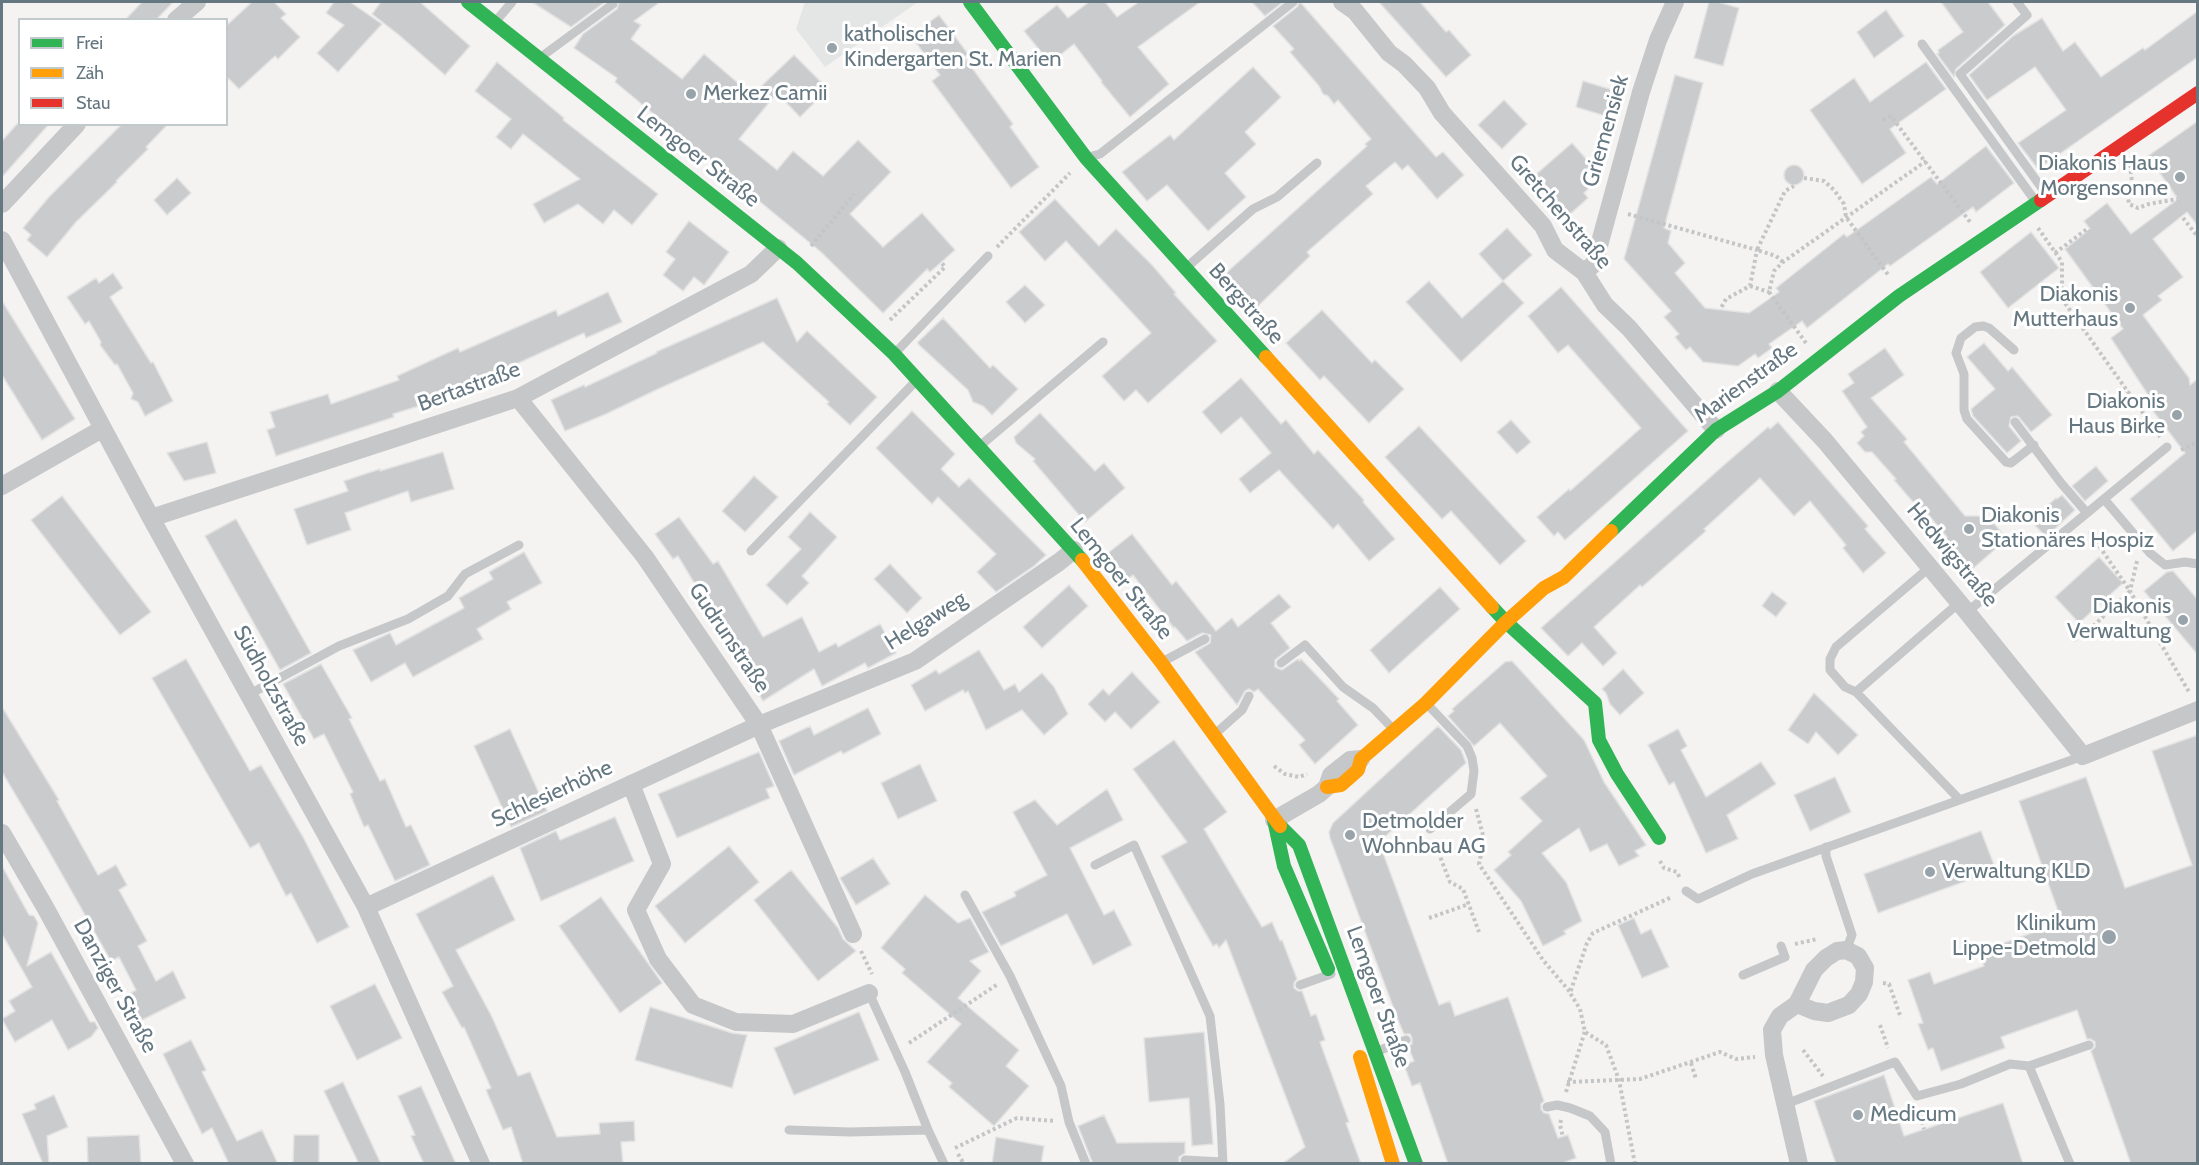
<!DOCTYPE html>
<html>
<head>
<meta charset="utf-8">
<style>
	body { margin:0 }
	#map { position:relative; width:2199px; height:1165px; overflow:hidden; background:#f4f3f2; font-family:Cabin,sans-serif }
	canvas { display:block }
	.frame { position:absolute; inset:0; border:3px solid #657781; pointer-events:none }
	.legend { position:absolute; left:18px; top:18px; width:210px; height:108px; box-sizing:border-box; background:#fff; border:2px solid #c1c9cd; margin:0; padding:8px 10px; list-style:none; font-size:18px; color:#657781 }
	.legend li { display:flex; align-items:center; gap:12px; height:30px }
	.legend b { width:30px; border:2px solid #c1c9cd }
</style>
</head>
<body>
<div id="map">
<canvas width="2199" height="1165"></canvas>
<div class="frame"></div>
<ul class="legend">
<li><b style="height:8px;background:#30b455"></b>Frei</li>
<li><b style="height:8px;background:#ff9f0a"></b>Zäh</li>
<li><b style="height:8px;background:#e5322d"></b>Stau</li>
</ul>
</div>
<script>
const g = document.querySelector('canvas').getContext('2d');
g.lineJoin = 'round';
function fill(path, color) {
  g.fillStyle = color;
  g.fill(path, 'evenodd');
}
function poly(rows) {
  const path = new Path2D();
  for (const r of rows) {
    if (r.length === 3) {
      path.moveTo(r[0] + r[2], r[1]);
      path.arc(r[0], r[1], r[2], 0, 2 * Math.PI);
      continue;
    }
    path.moveTo(r[0], r[1]);
    for (let i = 2; i < r.length; i += 2) path.lineTo(r[i], r[i + 1]);
  }
  return path;
}
function strokePath(path, color, width, dash) {
  g.strokeStyle = color;
  g.lineWidth = width;
  g.lineCap = dash ? 'butt' : 'round';
  g.setLineDash(dash || []);
  g.stroke(path);
}
function write(font, color, halo, rows, align = 'center') {
  g.font = font + ' Cabin,sans-serif';
  g.lineWidth = 6;
  g.setLineDash([]);
  g.textBaseline = 'middle';
  g.strokeStyle = halo;
  g.fillStyle = color;
  for (const [text, x, y, turn = 0] of rows) {
    g.save();
    g.translate(x, y);
    g.rotate((+turn || 0) * Math.PI / 180);
    g.textAlign = isNaN(turn) ? turn : align;
    if (halo) g.strokeText(text, 0, 0);
    g.fillText(text, 0, 0);
    g.restore();
  }
}
fill(poly([
	[805,2,918,2,825,67,796,29]
]), '#e4e5e5');
const building = poly([
	[142,2,173,2,156,20,125,20,142,2],
	[252,2,274,2,286,14,281,18,300,37,278,59,275,56,239,89,226,76,226,26,252,2],
	[334,2,350,2,382,24,338,72,317,53,344,25,326,13,334,2],
	[381,2,420,2,470,46,445,75,399,35,372,14,381,2],
	[532,2,605,2,571,27,532,2],
	[619,2,660,2,634,21,641,25,631,39,682,79,704,54,752,95,794,55,828,89,800,117,777,93,739,139,777,170,793,151,823,176,858,140,891,172,850,214,883,247,922,213,955,250,930,272,927,269,883,313,821,252,615,82,617,78,574,48,583,34,617,9,619,2],
	[1089,2,1105,2,1117,17,1139,2,1200,2,1138,47,1169,84,1130,117,1101,82,1102,81,1074,44,1050,63,1024,31,1057,5,1068,18,1089,2],
	[1252,2,1283,2,1265,16,1252,2],
	[1300,2,1436,157,1443,152,1464,175,1437,199,1408,165,1402,170,1395,162,1366,186,1373,194,1307,252,1310,256,1256,308,1225,274,1367,146,1365,144,1371,139,1338,100,1334,104,1328,96,1323,94,1319,86,1290,52,1294,49,1273,26,1297,7,1300,2],
	[1379,2,1420,2,1446,32,1449,30,1471,55,1446,77,1379,2],
	[1709,2,1718,2,1739,8,1723,66,1694,58,1709,2],
	[1941,2,1988,2,2005,25,1956,69,1954,77,1937,54,1939,53,1938,50,1963,32,1941,2],
	[1886,10,1904,36,1874,58,1857,32,1886,10],
	[2198,11,2198,57,2038,169,2018,143,2066,110,2035,67,1987,100,1969,75,2013,36,2042,18,2063,51,2075,42,2101,77,2143,48,2145,50,2198,11],
	[939,15,968,54,964,57,1013,124,1010,127,1039,167,1011,188,932,81,940,75,911,36,939,15],
	[497,62,564,118,563,120,658,194,632,225,614,210,603,224,578,204,544,223,533,204,580,179,523,134,511,149,496,137,511,119,475,91,497,62],
	[1926,62,1946,89,1890,129,1906,153,1862,184,1810,110,1854,78,1870,102,1926,62],
	[1253,67,1281,97,1245,132,1256,144,1225,173,1246,197,1208,231,1167,185,1147,201,1122,172,1170,135,1174,140,1253,67],
	[1675,75,1703,83,1664,228,1671,231,1668,243,1685,263,1675,273,1705,308,1749,313,1779,292,1776,288,1844,234,1847,237,1931,177,1937,184,1986,146,2014,183,1976,212,1973,207,1890,266,1888,264,1807,328,1802,321,1769,344,1772,348,1758,358,1755,354,1738,366,1703,362,1690,347,1686,350,1675,337,1679,334,1664,317,1671,311,1624,259,1675,75],
	[1583,81,1616,91,1609,117,1576,107,1583,81],
	[1504,100,1527,124,1502,149,1478,125,1504,100],
	[2198,121,2198,226,2187,212,2153,239,2183,277,2158,296,2162,300,2143,315,2189,378,2190,385,2198,379,2198,530,2173,551,2130,499,2185,453,2150,407,2154,404,2111,338,2123,329,2065,249,2090,229,2084,221,2107,203,2131,234,2178,199,2148,156,2198,121],
	[17,124,49,124,2,177,2,141,17,124],
	[122,124,168,124,146,147,148,149,116,181,117,182,76,222,47,257,27,240,31,235,23,228,49,197,122,124],
	[1572,143,1595,169,1585,179,1591,186,1584,193,1588,198,1569,215,1533,177,1572,143],
	[1794,175,10],
	[177,178,191,193,167,215,154,200,177,178],
	[1055,199,1099,246,1116,229,1152,265,1176,293,1174,294,1217,341,1148,403,1136,390,1124,401,1102,376,1151,333,1066,241,1045,261,1019,232,1055,199],
	[689,221,729,252,704,285,694,277,683,291,663,275,675,259,666,252,689,221],
	[1507,228,1532,255,1503,281,1479,254,1507,228],
	[2031,232,2059,268,2008,308,1980,272,2031,232],
	[113,273,123,288,110,297,151,363,153,362,173,401,145,416,138,402,131,399,133,393,117,364,115,365,100,345,101,342,89,321,85,324,67,297,96,278,99,283,113,273],
	[1429,281,1462,318,1503,281,1524,303,1461,362,1406,302,1429,281],
	[1025,285,1045,305,1025,323,1006,302,1025,285],
	[1561,287,1688,431,1565,540,1558,532,1554,536,1537,517,1569,489,1570,491,1641,428,1568,345,1558,353,1528,316,1561,287],
	[608,292,622,322,586,338,584,333,455,392,421,402,419,406,393,414,394,417,276,456,267,430,275,427,270,412,328,394,331,404,399,380,397,376,458,348,460,352,556,310,558,316,608,292],
	[777,298,797,342,807,331,877,397,850,425,827,404,829,402,763,342,658,389,606,414,565,431,551,400,584,385,585,387,657,353,656,352,777,298],
	[2,301,75,419,42,440,2,375,2,301],
	[1322,310,1372,363,1375,360,1404,389,1369,423,1324,376,1320,380,1286,343,1322,310],
	[943,318,990,368,993,365,1018,389,992,415,983,406,973,402,968,390,918,344,918,342,943,318],
	[1984,343,2008,371,2012,367,2052,415,2031,432,2018,416,2011,417,2009,426,2021,441,2007,453,1973,416,1971,409,1995,389,1967,357,1984,343],
	[1885,348,1904,375,1871,398,1907,439,1904,442,1965,516,1979,516,1992,521,2007,539,1970,571,1944,540,1947,537,1916,500,1913,502,1894,480,1896,479,1872,452,1865,452,1857,443,1864,436,1861,432,1867,427,1842,391,1854,383,1848,374,1885,348],
	[1241,378,1281,424,1286,420,1314,454,1318,450,1364,500,1363,502,1395,539,1369,561,1338,524,1333,529,1279,470,1250,493,1239,479,1271,453,1241,417,1221,434,1202,412,1241,378],
	[912,411,955,454,941,469,959,487,969,478,1046,555,1034,566,996,592,977,572,996,554,938,497,932,504,876,448,912,411],
	[1040,413,1095,471,1104,463,1125,488,1085,522,1033,461,1035,459,1016,443,1014,437,1040,413],
	[1511,420,1531,442,1517,454,1497,432,1511,420],
	[1778,422,1868,526,1865,529,1886,553,1863,573,1843,548,1846,545,1810,501,1794,516,1760,478,1704,529,1706,531,1642,587,1640,585,1594,627,1617,653,1603,666,1582,643,1568,656,1541,628,1724,465,1768,427,1770,429,1778,422],
	[1419,426,1526,541,1500,565,1451,511,1442,519,1385,457,1419,426],
	[207,442,216,473,184,481,167,453,207,442],
	[443,452,454,489,411,502,408,491,345,513,351,530,307,545,294,509,348,491,344,481,380,469,380,471,443,452],
	[2096,466,2108,481,2085,501,2072,486,2096,466],
	[754,476,778,497,745,532,722,511,754,476],
	[2062,495,2075,510,2046,537,2031,521,2056,498,2057,499,2062,495],
	[62,496,151,612,120,635,31,520,62,496],
	[810,512,837,537,802,576,809,583,787,605,766,585,801,549,788,537,810,512],
	[679,517,713,564,718,561,763,637,802,617,819,652,836,643,838,647,880,624,896,653,868,668,865,663,822,686,814,669,763,701,714,621,716,619,678,556,673,559,655,534,679,517],
	[236,519,311,653,280,670,205,536,236,519],
	[1132,534,1172,585,1176,581,1216,631,1232,618,1238,627,1279,594,1291,607,1271,623,1290,648,1275,660,1275,667,1282,670,1298,659,1299,661,1301,659,1339,699,1337,701,1358,725,1315,764,1299,745,1305,740,1258,689,1254,692,1249,689,1245,691,1237,705,1195,652,1210,643,1211,635,1202,633,1187,641,1175,627,1174,628,1133,575,1128,579,1108,553,1132,534],
	[524,552,542,583,507,602,511,609,477,629,483,639,413,677,405,663,371,682,353,650,390,633,396,645,464,608,459,598,493,579,489,572,524,552],
	[2099,557,2123,583,2079,623,2055,597,2099,557],
	[890,564,922,598,907,613,874,579,890,564],
	[2173,571,2198,600,2198,655,2144,591,2167,572,2173,571],
	[1069,585,1088,606,1042,648,1023,627,1069,585],
	[1440,587,1460,609,1389,673,1370,650,1440,587],
	[1772,592,1787,603,1776,617,1762,606,1772,592],
	[979,650,1004,690,1015,684,1019,692,1042,673,1054,687,1068,714,1044,735,1022,710,986,730,968,691,965,693,963,690,925,711,911,685,936,670,939,674,979,650],
	[186,659,250,771,261,765,303,837,349,927,317,943,291,893,286,896,259,843,250,848,152,678,186,659],
	[1512,661,1584,740,1604,782,1646,845,1635,851,1639,856,1619,866,1607,844,1590,852,1579,828,1542,853,1566,882,1582,921,1564,931,1566,934,1543,946,1521,901,1494,870,1511,855,1508,852,1542,821,1520,798,1547,776,1500,723,1474,746,1448,716,1454,711,1452,709,1505,662,1512,661],
	[321,664,352,718,349,719,380,781,385,779,406,827,411,825,430,865,395,881,368,825,364,827,350,794,353,792,324,734,314,739,283,684,321,664],
	[1623,669,1644,693,1620,715,1610,704,1606,693,1602,689,1623,669],
	[1132,672,1160,702,1131,729,1115,712,1105,722,1088,704,1103,689,1109,695,1132,672],
	[1814,693,1858,735,1838,755,1816,732,1808,744,1788,730,1814,693],
	[2,707,59,800,57,801,98,875,116,865,127,885,119,890,147,941,138,946,156,981,173,971,186,998,142,1020,131,1004,126,996,136,990,119,957,111,961,46,846,2,772,2,707],
	[868,708,881,734,843,754,841,751,794,775,779,741,810,726,814,735,868,708],
	[1438,726,1461,750,1466,763,1379,842,1439,1005,1450,1001,1455,1016,1508,997,1544,1101,1541,1104,1541,1109,1544,1113,1549,1114,1558,1138,1568,1135,1576,1158,1560,1164,1448,1164,1420,1083,1412,1086,1404,1065,1414,1061,1408,1046,1412,1044,1412,1038,1410,1034,1404,1034,1398,1020,1330,838,1329,832,1333,823,1438,726],
	[510,729,547,811,511,827,474,746,510,729],
	[1678,729,1687,746,1681,750,1706,797,1761,762,1776,784,1727,815,1738,839,1706,853,1674,782,1669,785,1648,745,1678,729],
	[2198,735,2198,1164,2131,1164,2091,1051,2095,1047,2095,1042,2091,1039,2087,1039,2077,1010,2001,1037,2005,1048,1941,1071,1933,1048,1928,1050,1918,1024,1923,1023,1908,980,1930,972,1934,984,1984,966,1979,952,2062,922,2019,801,2086,777,2125,888,2192,865,2152,751,2198,735],
	[1174,740,1227,812,1204,829,1262,927,1272,922,1280,941,1282,940,1297,979,1294,983,1294,988,1298,991,1302,991,1311,1016,1316,1014,1325,1040,1320,1042,1349,1122,1346,1123,1361,1164,1282,1164,1305,1147,1226,940,1219,948,1217,944,1213,946,1161,856,1187,842,1133,769,1174,740],
	[759,752,774,786,766,789,770,798,677,838,658,794,759,752],
	[920,764,937,801,898,819,881,783,920,764],
	[1835,777,1851,812,1810,831,1794,795,1835,777],
	[1107,789,1123,820,1070,848,1104,915,1114,910,1132,945,1093,965,1067,914,1001,946,982,912,1016,896,1014,892,1047,875,1013,812,1035,800,1057,825,1107,789],
	[615,817,634,861,541,901,520,848,556,831,560,840,615,817],
	[1981,831,1996,870,1878,913,1864,874,1981,831],
	[729,846,759,882,685,943,655,906,729,846],
	[873,858,890,884,856,905,840,878,873,858],
	[2,866,29,915,34,916,38,923,27,966,51,952,90,1022,95,1022,98,1028,91,1037,68,1050,52,1020,15,1042,2,1019,15,1011,9,1001,32,987,2,934,2,866],
	[791,870,838,928,843,939,856,951,818,981,754,900,791,870],
	[493,875,515,920,456,950,492,1017,518,1076,530,1072,557,1137,600,1134,599,1123,634,1121,635,1141,621,1142,623,1164,523,1164,511,1127,503,1130,486,1090,491,1088,464,1027,462,1028,442,992,453,986,416,914,493,875],
	[925,895,958,923,970,918,989,952,970,961,981,971,958,998,1019,1050,1006,1066,1029,1086,994,1126,949,1087,952,1083,927,1062,961,1024,902,973,905,969,881,948,925,895],
	[601,897,662,983,620,1013,559,926,601,897],
	[1634,918,1641,934,1651,929,1669,967,1642,978,1618,925,1634,918],
	[375,984,402,1038,357,1060,330,1006,375,984],
	[650,1007,732,1033,747,1035,732,1088,635,1060,650,1007],
	[859,1012,879,1060,794,1095,774,1048,859,1012],
	[1204,1032,1213,1144,1192,1146,1189,1098,1149,1102,1144,1038,1204,1032],
	[191,1040,206,1070,202,1072,237,1141,262,1130,278,1164,229,1164,212,1128,202,1134,163,1054,191,1040],
	[1884,1075,1904,1136,2003,1103,2023,1164,1836,1164,1814,1101,1884,1075],
	[343,1082,381,1164,359,1164,324,1091,343,1082],
	[421,1086,456,1164,424,1164,411,1136,415,1135,398,1096,421,1086],
	[54,1095,68,1127,47,1136,49,1164,43,1164,22,1114,36,1109,34,1104,54,1095],
	[1104,1115,1117,1143,1185,1142,1185,1153,1179,1157,1179,1164,1093,1164,1078,1126,1104,1115],
	[139,1135,141,1164,88,1164,87,1137,139,1135],
	[294,1135,319,1135,319,1164,293,1164,294,1135],
	[996,1137,1044,1146,1041,1164,992,1164,996,1137]
]);
fill(building, '#cacbcc');
strokePath(building, '#e3e2e2', 1.5);
strokePath(poly([
	[1883,120,1891,116,1970,222],
	[2130,165,2132,182,2127,191,2129,204,2138,208,2149,204,2178,199],
	[1804,178,1824,181,1834,190,1844,204,1846,217,1889,276],
	[1628,214,1757,250,1750,286,1726,299,1721,308],
	[2183,218,2198,237],
	[2038,228,2062,262,2062,299,2160,437],
	[811,246,854,194],
	[997,247,1070,173],
	[2055,253,2087,229,2089,231],
	[1783,262,1776,256,1757,250,1785,191,1794,186],
	[1750,286,1769,292],
	[890,320,945,267,941,262],
	[1806,343,1769,292,1774,271,1783,262,1926,161],
	[2181,450,2198,442],
	[2137,561,2130,591,2189,692],
	[2074,640,2086,633,2130,591,2091,534,2090,528],
	[1274,766,1285,774,1299,777,1307,774],
	[1476,809,1484,839,1479,864,1543,960,1570,992],
	[1434,841,1450,882,1463,889,1479,932],
	[1660,861,1664,868,1677,872,1680,878],
	[1429,918,1469,904],
	[1795,944,1817,939],
	[861,951,872,974],
	[1883,983,1889,984,1901,1018],
	[1880,1025,1888,1048],
	[909,1043,998,984],
	[1803,1050,1823,1076],
	[1691,1063,1696,1079],
	[1567,1082,1640,1079,1720,1052,1736,1059,1755,1057],
	[1566,1092,1585,1031],
	[1919,1110,1924,1129],
	[1561,1120,1560,1125,1563,1137],
	[955,1148,1017,1118,1055,1121],
	[958,1154,964,1164],
	[1635,1164,1619,1080,1606,1045,1585,1032,1580,1009,1570,993,1587,943,1593,933,1672,897]
]), '#c4c5c6', 4, [3, 3]);
strokePath(poly([
	[2017,2,2027,15,1960,74,2046,194],
	[496,21,512,2],
	[1922,44,2036,202],
	[541,57,613,4],
	[1088,157,1100,154,1293,2],
	[1187,267,1253,209,1277,197,1317,163],
	[2014,350,1989,328,1983,326,1975,327,1961,338,1956,353,1964,374,1964,410,1967,419,2006,462,2011,463,2034,445],
	[896,352,988,256],
	[2015,422,2061,483,2087,513],
	[981,445,1103,342],
	[2104,499,2150,553,2165,565,2185,562,2198,564],
	[751,551,916,381],
	[1967,612,2167,447],
	[1162,662,1205,639],
	[1281,663,1305,645,1343,687,1373,708,1393,729],
	[1856,692,1845,687,1830,670,1830,659,1836,647,1930,567],
	[248,695,339,646,408,619,448,596,465,574,519,545],
	[1428,705,1467,746,1472,758,1474,771,1471,794,1430,829],
	[1215,734,1242,710,1249,696],
	[1959,799,1856,692,1960,602],
	[1826,847,1826,856,1852,935,1846,950],
	[1095,865,1134,845,1210,1016,1220,1104,1223,1164],
	[1686,891,1698,899,1752,874,2083,756],
	[965,895,1010,976,1061,1086,1069,1122,1086,1164],
	[1743,975,1785,957,1781,946],
	[1300,985,1331,974],
	[869,993,905,1072,928,1130,944,1164],
	[1378,1051,1406,1040],
	[2029,1066,2070,1164],
	[1786,1104,1895,1062,1917,1096,1961,1084,2010,1064,2029,1066,2089,1045],
	[1547,1107,1557,1105,1570,1108,1590,1116,1605,1132,1611,1164],
	[789,1130,850,1132,928,1130],
	[1185,1160,1223,1162]
]), '#c6c7c8', 9);
strokePath(poly([
	[1342,2,1355,11,1389,53,1404,64,1427,88,1442,113,1543,226,1555,250,1584,272,1605,305,1629,328,1716,430],
	[176,20,197,2],
	[2,204,77,124],
	[2,240,151,518,366,907,481,1164],
	[1584,272,1594,264,1641,92,1658,40,1675,2],
	[1778,391,1825,441,1967,612,2083,756,2198,710],
	[518,398,645,557,759,725,853,934],
	[2,486,102,429],
	[151,518,518,398,751,274,778,248],
	[631,784,662,864,636,910,658,959,693,1005,736,1022,793,1024,869,993],
	[1274,820,1319,794,1327,787,1331,775,1350,760,1361,759],
	[2,833,45,907,185,1164],
	[366,907,759,725,915,661,1059,562,1074,550],
	[1797,1004,1814,1011,1828,1013,1849,1005,1859,994,1864,982,1865,968,1858,956,1846,950,1837,951,1826,958,1814,970,1797,1004,1780,1016,1772,1030,1774,1055,1799,1164]
]), '#c6c7c8', 18);
strokePath(poly([
	[468,2,797,263,894,354,1082,560],
	[970,2,1086,158,1266,357],
	[1611,531,1716,430,1778,391,1899,296,2041,200],
	[1492,607,1506,622,1595,703,1599,740,1617,774,1659,838],
	[1274,820,1284,866,1328,969],
	[1280,826,1299,845,1416,1164]
]), '#30b455', 14);
strokePath(poly([
	[1266,357,1492,607],
	[1082,560,1161,662,1280,826],
	[1327,787,1341,785,1358,770,1361,759,1426,703,1506,622,1544,588,1564,577,1611,531],
	[1360,1057,1393,1164]
]), '#ff9f0a', 14);
strokePath(poly([
	[2041,200,2198,93]
]), '#e5322d', 14);
for (const [x, y, r, color] of [
	[832,48,6,"#97a2a9"],
	[691,94,6,"#97a2a9"],
	[2180,177,6,"#97a2a9"],
	[2130,308,6,"#97a2a9"],
	[2177,415,6,"#97a2a9"],
	[1969,529,6,"#97a2a9"],
	[2183,620,6,"#97a2a9"],
	[1350,835,6,"#97a2a9"],
	[1930,872,6,"#97a2a9"],
	[2109,937,8,"#97a2a9"],
	[1858,1115,6,"#97a2a9"]
]) {
  const dot = new Path2D();
  dot.arc(x, y, r, 0, 2 * Math.PI);
  g.fillStyle = color;
  g.fill(dot);
  strokePath(dot, '#fff', 2);
}
write('22px', '#657781', '#fff', [
	["katholischer",844,35],
	["Kindergarten St. Marien",844,60],
	["Merkez Camii",703,94],
	["Diakonis Haus",2168,164,"right"],
	["Morgensonne",2168,189,"right"],
	["Diakonis",2118,295,"right"],
	["Mutterhaus",2118,320,"right"],
	["Diakonis",2165,402,"right"],
	["Haus Birke",2165,427,"right"],
	["Diakonis",1981,516],
	["Stationäres Hospiz",1981,541],
	["Diakonis",2171,607,"right"],
	["Verwaltung",2171,632,"right"],
	["Detmolder",1362,822],
	["Wohnbau AG",1362,847],
	["Verwaltung KLD",1942,872],
	["Klinikum",2096,924,"right"],
	["Lippe-Detmold",2096,949,"right"],
	["Medicum",1870,1115]
], 'left');
write('22px', '#657781', '#fff', [
	["Griemensiek",1606,131,-74],
	["Lemgoer Straße",698,157,38],
	["Gretchenstraße",1560,212,49],
	["Bergstraße",1246,304,48],
	["Marienstraße",1746,383,-36],
	["Bertastraße",469,387,-20],
	["Hedwigstraße",1952,555,50],
	["Lemgoer Straße",1121,579,51],
	["Helgaweg",926,621,-32],
	["Gudrunstraße",729,638,56],
	["Südholzstraße",271,686,61],
	["Schlesierhöhe",552,794,-25],
	["Danziger Straße",115,986,61],
	["Lemgoer Straße",1378,997,70]
]);
</script>
</body>
</html>
